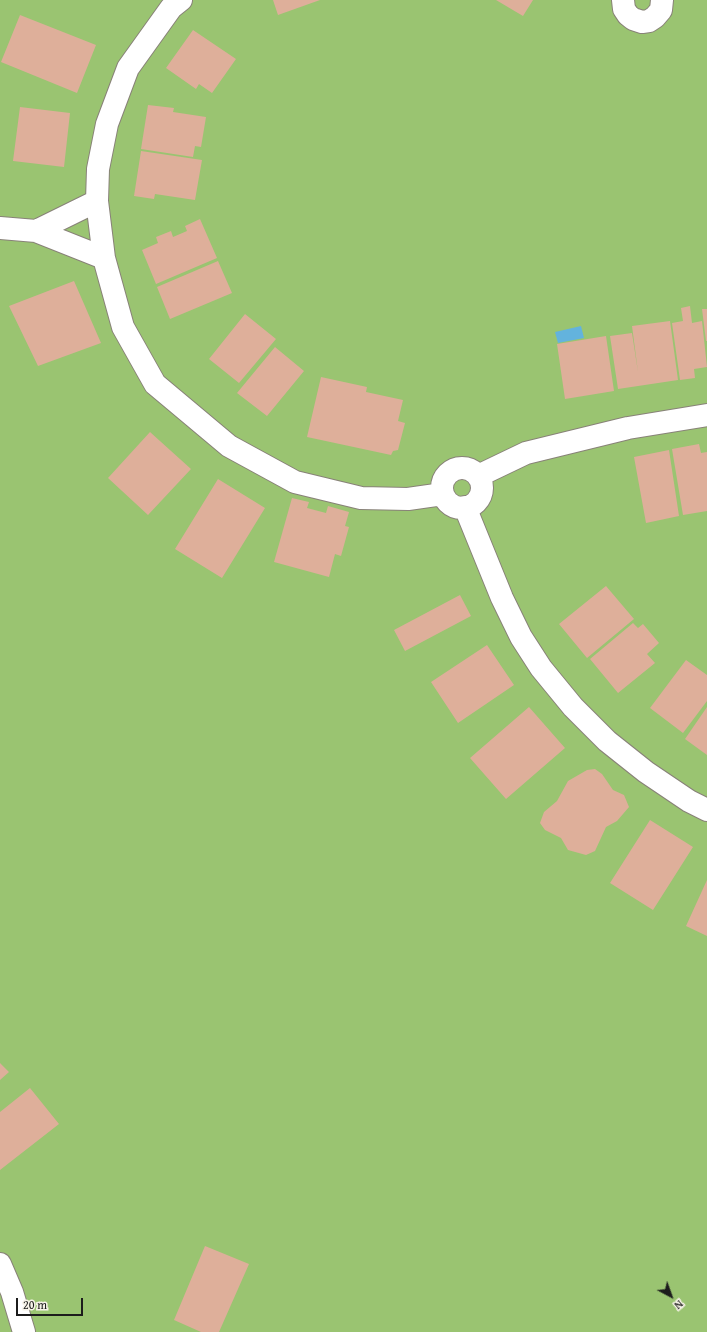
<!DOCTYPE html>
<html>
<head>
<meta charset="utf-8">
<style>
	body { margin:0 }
	#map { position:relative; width:707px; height:1332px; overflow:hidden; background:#f4e9d4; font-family:"Gentium Book Plus",serif }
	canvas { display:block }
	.north { position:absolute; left:651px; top:1276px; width:40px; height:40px; -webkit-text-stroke:3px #f7f3e8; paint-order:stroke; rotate:139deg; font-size:11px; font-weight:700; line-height:16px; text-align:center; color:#1c1c1c }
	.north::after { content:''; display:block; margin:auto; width:14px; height:18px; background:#1c1c1c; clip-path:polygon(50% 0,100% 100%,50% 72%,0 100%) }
	.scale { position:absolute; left:16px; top:1298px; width:67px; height:18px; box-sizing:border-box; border:2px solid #1c1c1c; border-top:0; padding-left:5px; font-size:12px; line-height:14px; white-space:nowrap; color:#1c1c1c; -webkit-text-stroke:3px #f7f3e8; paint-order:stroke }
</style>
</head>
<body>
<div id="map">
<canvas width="707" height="1332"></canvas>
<div class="north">N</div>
<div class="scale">20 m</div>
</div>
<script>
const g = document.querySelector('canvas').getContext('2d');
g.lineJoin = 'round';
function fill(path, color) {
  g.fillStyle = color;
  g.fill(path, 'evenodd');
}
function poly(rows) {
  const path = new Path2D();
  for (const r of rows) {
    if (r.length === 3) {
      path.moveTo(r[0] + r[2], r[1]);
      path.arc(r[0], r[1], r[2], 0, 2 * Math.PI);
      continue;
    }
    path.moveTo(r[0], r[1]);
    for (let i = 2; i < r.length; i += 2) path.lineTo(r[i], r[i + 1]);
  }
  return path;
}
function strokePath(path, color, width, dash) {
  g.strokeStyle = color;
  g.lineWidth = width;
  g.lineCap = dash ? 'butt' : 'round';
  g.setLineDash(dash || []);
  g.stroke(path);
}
fill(poly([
	[0,0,707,0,707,1332,0,1332]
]), '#9ac471');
fill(poly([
	[581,326,584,338,558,343,555,332]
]), '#63b3dd');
fill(poly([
	[273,0,320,0,278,15],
	[496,0,533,0,523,16],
	[20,15,96,45,77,93,1,62],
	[193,30,236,59,212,93,199,84,196,89,166,68],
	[148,105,174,108,173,112,206,117,201,147,195,146,193,157,141,149],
	[20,107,70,113,64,167,13,161],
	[141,151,202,160,195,200,155,194,154,199,134,196],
	[200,219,217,258,156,284,142,250,158,243,156,237,171,231,173,237,187,231,185,226],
	[218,261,232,293,170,319,157,287],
	[74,281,101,343,38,366,9,306],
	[690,306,692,323,702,321,707,367,694,369,695,378,680,380,672,323,683,321,681,308],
	[702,309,707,309,707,341,706,341],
	[245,314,276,339,239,383,209,359],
	[670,321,678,380,618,389,610,336,632,333,638,372,632,326],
	[606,336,614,391,565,399,557,344],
	[275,347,304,371,267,416,237,393],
	[321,377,367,387,366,392,403,400,398,421,405,423,398,450,393,451,391,455,307,437],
	[150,432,191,469,148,515,108,478],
	[699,444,701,453,707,452,707,511,683,515,672,449],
	[669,450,679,516,646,523,634,457],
	[218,479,265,508,222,578,175,549],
	[292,498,309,502,307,508,326,513,328,506,349,512,345,526,349,527,341,556,335,554,329,577,274,562],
	[606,586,634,619,587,658,559,624],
	[460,595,471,616,405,651,394,630],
	[633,623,638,628,643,624,659,643,647,654,655,663,618,693,590,659],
	[487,645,514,685,458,723,431,682],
	[686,660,707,675,707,701,683,733,650,708],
	[529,707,565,748,506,799,470,758],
	[707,707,707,755,685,739],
	[595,769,602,774,613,790,624,795,629,807,617,821,606,827,595,851,586,855,568,850,561,838,545,830,540,823,544,812,557,801,568,781,587,770],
	[650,820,693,847,653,910,610,883],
	[707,880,707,936,686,926],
	[0,1063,9,1072,0,1080],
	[30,1088,59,1124,0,1170,0,1112],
	[205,1246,249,1264,219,1332,201,1332,174,1320]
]), '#deaf9a');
const minor = poly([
	[181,0,171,8,128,68,107,124,98,169,97,201,104,258,123,327,155,384,229,446,295,482,361,498,408,499,443,494],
	[623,0,624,9,628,15,633,19,642,22,649,21,655,17,661,10,662,0],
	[0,228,36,231,104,258],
	[36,231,97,201],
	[462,488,20],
	[478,476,526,453,628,428,707,415],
	[465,507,502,598,521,637,541,668,573,707,607,741,646,772,689,801,707,810],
	[0,1264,12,1292,24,1332]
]);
strokePath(minor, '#888278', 24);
strokePath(minor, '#fff', 22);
</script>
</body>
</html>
